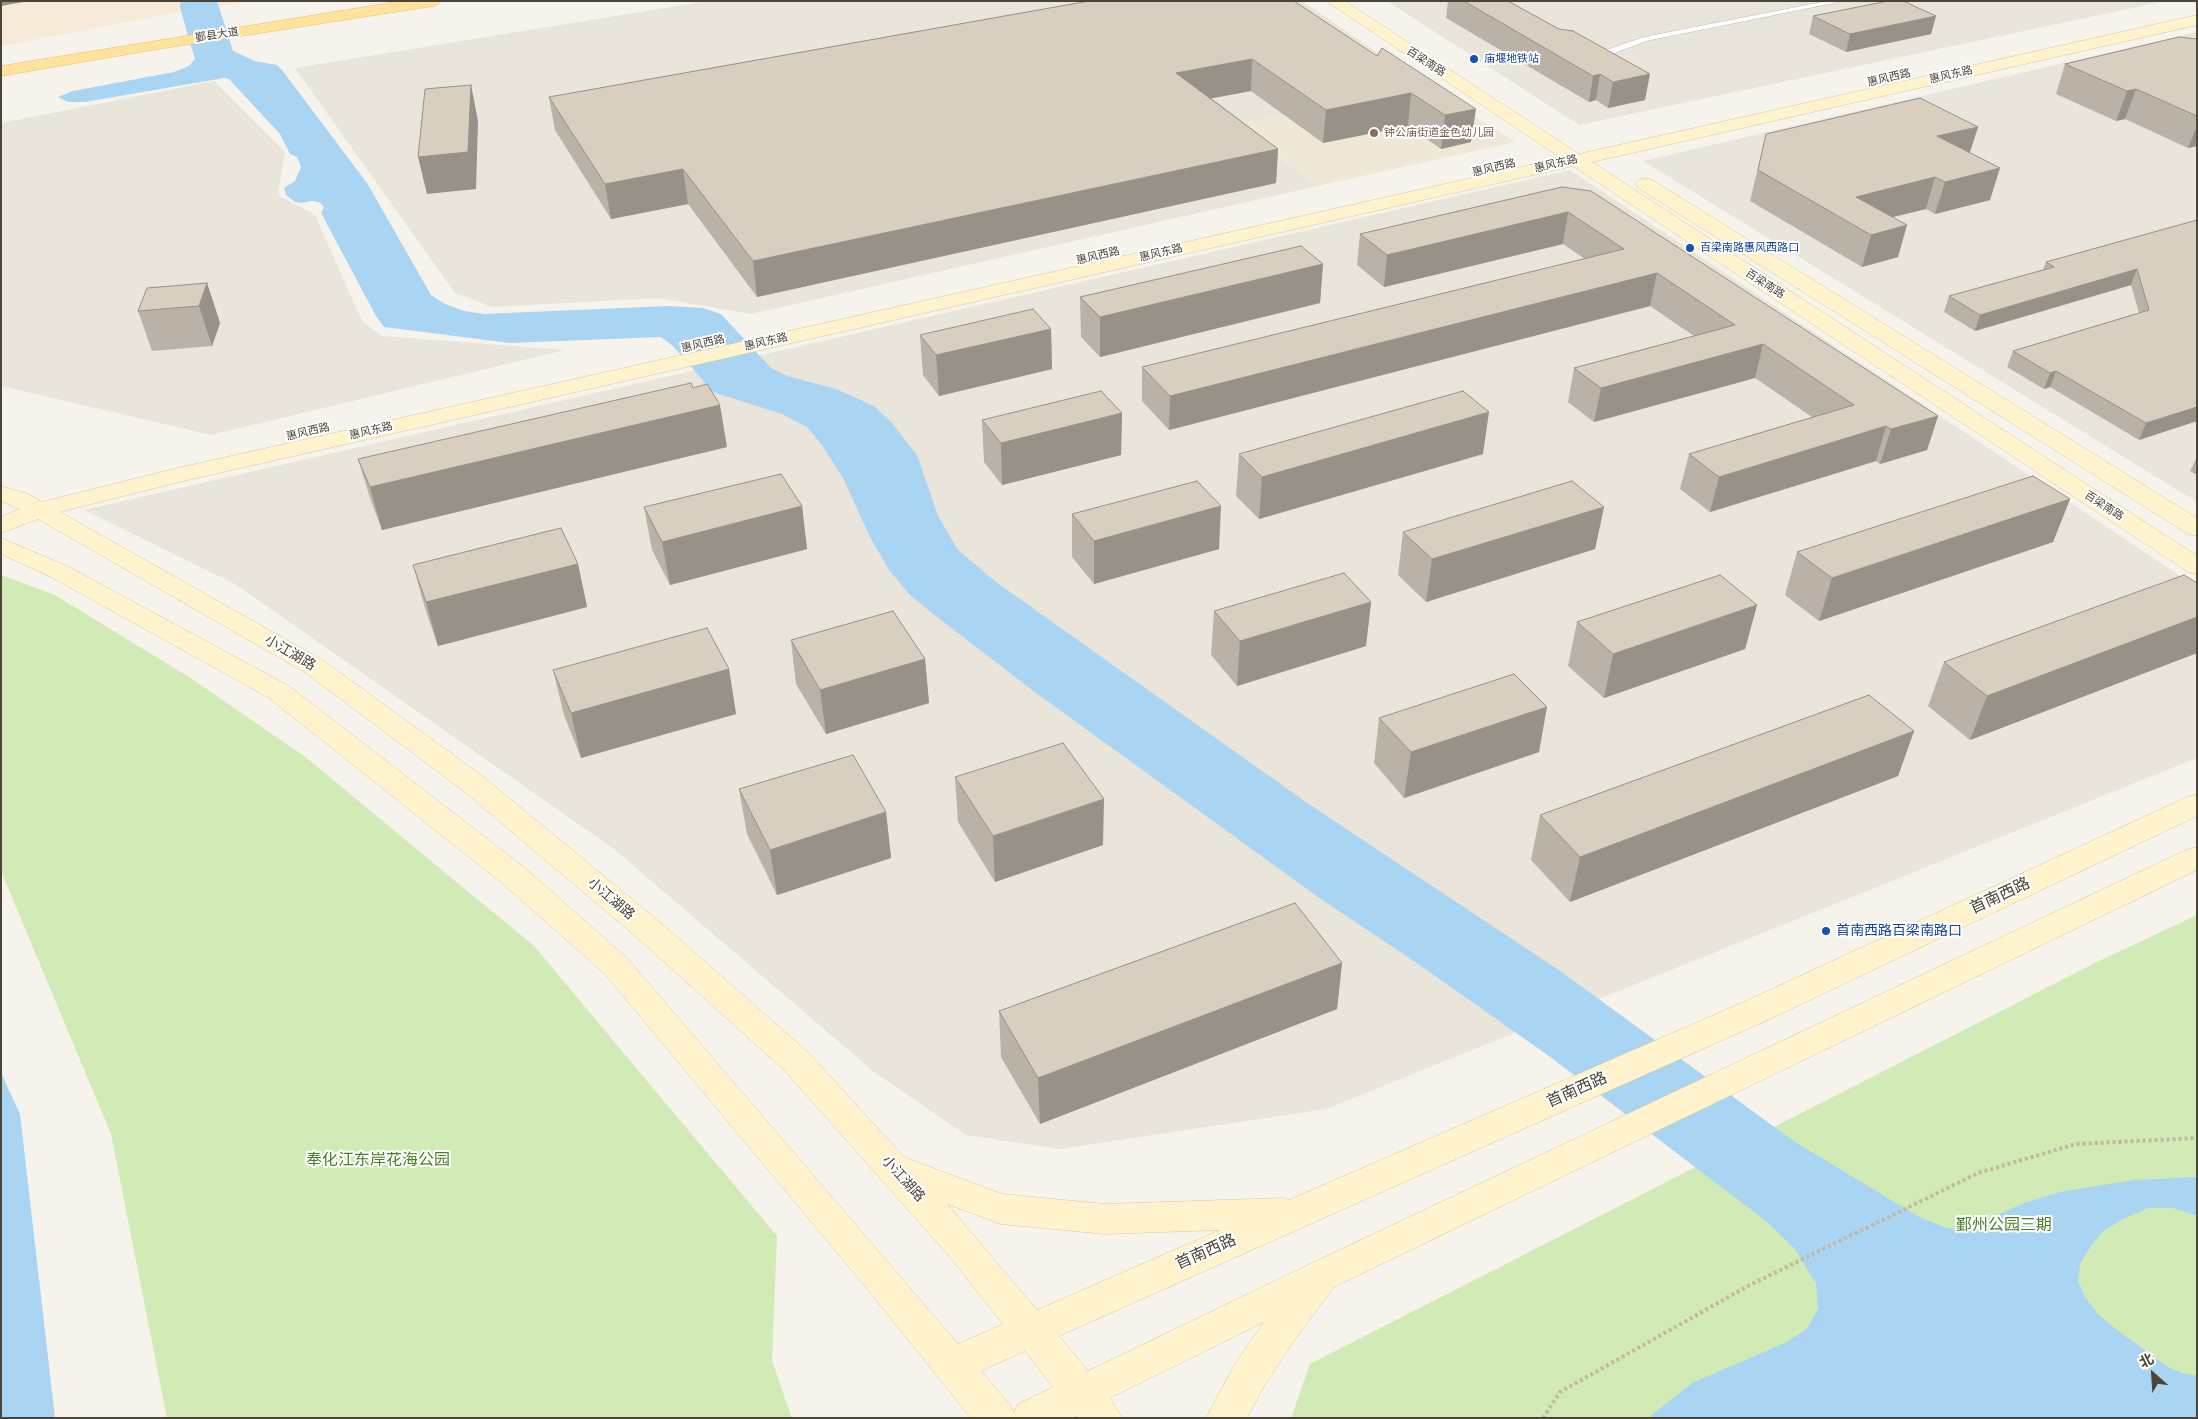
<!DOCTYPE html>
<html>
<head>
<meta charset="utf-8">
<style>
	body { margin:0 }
	#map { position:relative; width:2198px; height:1419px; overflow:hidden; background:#f6f3ec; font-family:"Noto Sans","Noto Sans SC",sans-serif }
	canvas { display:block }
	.frame { position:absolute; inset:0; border:2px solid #4b4439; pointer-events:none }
	.north { position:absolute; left:2128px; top:1349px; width:50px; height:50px; -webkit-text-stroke:4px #fff; paint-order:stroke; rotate:334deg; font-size:14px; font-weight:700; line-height:20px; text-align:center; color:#4b4439 }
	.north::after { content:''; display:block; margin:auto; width:18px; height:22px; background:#4b4439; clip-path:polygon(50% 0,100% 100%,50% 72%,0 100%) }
</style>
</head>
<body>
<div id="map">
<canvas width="2198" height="1419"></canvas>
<div class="frame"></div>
<div class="north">北</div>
</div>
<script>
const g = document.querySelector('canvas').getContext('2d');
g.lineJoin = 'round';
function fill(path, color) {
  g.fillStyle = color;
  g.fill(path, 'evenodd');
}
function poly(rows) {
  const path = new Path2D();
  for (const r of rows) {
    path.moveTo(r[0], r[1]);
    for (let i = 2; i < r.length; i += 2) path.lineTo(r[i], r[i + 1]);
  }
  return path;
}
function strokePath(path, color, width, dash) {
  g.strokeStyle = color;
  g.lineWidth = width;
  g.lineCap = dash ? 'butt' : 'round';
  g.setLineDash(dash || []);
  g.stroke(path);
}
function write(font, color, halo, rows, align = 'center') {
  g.font = font + ' "Noto Sans","Noto Sans SC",sans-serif';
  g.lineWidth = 4;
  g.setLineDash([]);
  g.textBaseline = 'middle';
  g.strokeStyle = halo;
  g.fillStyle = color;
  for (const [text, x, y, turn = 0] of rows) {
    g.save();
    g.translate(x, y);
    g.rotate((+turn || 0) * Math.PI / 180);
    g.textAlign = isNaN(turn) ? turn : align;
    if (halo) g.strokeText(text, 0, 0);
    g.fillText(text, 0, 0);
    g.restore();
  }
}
fill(poly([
	[708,1,1302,1,1426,86,1236,126,1318,186,751,314,658,298,492,307,455,293,295,68],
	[1387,1,2166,1,1579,125],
	[2197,32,2197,502,1643,161],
	[214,81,285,152,278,195,315,215,362,321,382,336,565,350,211,435,1,386,1,123],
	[1570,170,2197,587,2197,758,1326,1109,1060,1149,966,1135,874,1072,614,849,235,584,84,510]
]), '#eae5da');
fill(poly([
	[1,1,253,1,169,14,1,46]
]), '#f7ead8');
fill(poly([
	[1426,86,1515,142,1318,186,1236,125]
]), '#efe8d6');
fill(poly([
	[1,575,55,595,192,679,304,756,534,946,777,1236,772,1361,792,1418,167,1418,111,1134,1,871],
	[2197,915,2197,1418,1291,1418,1310,1364,2097,962]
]), '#d2eab5');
fill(poly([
	[181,1,217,1,233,51,255,61,277,65,282,70,367,183,431,295,445,304,464,311,484,314,668,306,703,308,721,314,771,368,787,376,836,389,874,406,891,422,917,455,938,516,958,550,996,582,1303,800,1563,973,1795,1142,1921,1218,1947,1228,1965,1229,2027,1202,2060,1192,2134,1180,2197,1177,2197,1216,2173,1208,2149,1208,2127,1217,2103,1231,2091,1246,2080,1264,2078,1281,2085,1297,2098,1314,2117,1330,2168,1367,2182,1373,2197,1376,2197,1418,1648,1418,1692,1383,1785,1343,1807,1329,1818,1309,1816,1284,1795,1249,1766,1221,1549,1056,1408,957,1318,897,1032,690,932,613,910,595,889,570,870,537,843,478,822,445,807,427,782,414,713,392,673,346,661,337,510,343,384,327,376,316,321,213,324,207,319,202,312,201,301,203,295,202,286,195,284,188,295,181,301,167,297,157,290,154,280,134,229,79,224,78,85,102,68,102,58,97,73,91,174,72,189,66,195,59,183,18,180,7],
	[1,1073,20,1114,55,1418,1,1418]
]), '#a9d4f2');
const lane = poly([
	[1827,1,1844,1,1646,41,1612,54,1593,58,1589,56,1644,37,1827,1]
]);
const secondary = poly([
	[1326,1,1345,1,1579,154,2197,15,2197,25,1592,162,2197,556,2197,574,2188,572,1573,166,179,482,60,512,324,661,481,775,655,918,808,1052,904,1157,1002,1194,1105,1204,1283,1198,1289,1200,1746,1001,2187,797,2197,794,2197,816,1770,1019,1059,1336,1088,1371,1310,1264,2186,850,2197,847,2197,870,1334,1287,1296,1338,1263,1388,1247,1418,1206,1418,1235,1364,1264,1322,1110,1398,1122,1418,1078,1418,1076,1416,1072,1418,971,1418,859,1279,605,974,503,884,269,698,51,577,1,554,1,538,69,567,289,686,525,868,627,958,958,1344,1003,1324,949,1256,784,1070,633,934,461,789,306,673,38,519,1,533,1,517,20,509,1,501,1,486,28,494,42,502,178,468,1561,158,1326,1],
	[947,1204,1001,1224,1105,1234,1220,1230,1037,1310,947,1204],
	[1025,1351,1053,1387,1017,1405,1014,1413,1010,1405,981,1371,1025,1351],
	[1645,178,1652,180,2197,518,2197,536,2188,534,1638,188,1636,184,1638,180,1645,178]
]);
const primary = poly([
	[402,1,441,1,438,4,433,6,158,49,1,76,1,66,402,1]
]);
strokePath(lane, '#c2bbae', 1);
strokePath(secondary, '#d6c79b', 1);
strokePath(primary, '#e6c16a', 1);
strokePath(poly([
	[1543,1418,1560,1392,1748,1286,1978,1173,2076,1144,2197,1138]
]), '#c4b79f', 4, [3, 3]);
fill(lane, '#fff');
fill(secondary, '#fff3cd');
fill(primary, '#ffe39c');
fill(poly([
	[1089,1,1377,56,1382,48,1471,142,1441,149,1408,126,1323,143,1251,91,1211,98,1278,149,1276,183,757,297,688,204,611,219,555,130,549,97],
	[1448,1,1508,1,1645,100,1608,108,1596,100,1589,102,1446,18],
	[1813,16,1936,16,1931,34,1846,52,1809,34],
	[2197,39,2197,146,2188,148,2125,119,2116,121,2056,94,2065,64],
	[1978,127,1970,153,1990,200,1935,214,1926,209,1893,217,1898,257,1862,267,1750,201,1766,134],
	[1562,187,1938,416,1927,450,1880,464,1876,461,1710,512,1680,489,1689,454,1812,417,1755,378,1594,422,1568,402,1574,368,1694,336,1650,306,1169,430,1142,401,1142,367,1585,259,1563,244,1384,287,1357,265,1360,234],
	[2197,220,2197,421,2139,440,2050,387,2044,389,2007,367,2013,351,2139,313,2131,285,1975,331,1944,312,1949,296,2043,270,2046,262],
	[1323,264,1320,303,1100,357,1081,337,1080,297],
	[207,283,220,323,212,346,152,351,138,311],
	[1051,329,1052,369,939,396,923,375,920,335],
	[693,388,727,447,382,530,371,501,358,459],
	[1122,413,1121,455,1002,485,984,462,982,420],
	[1239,454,1483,454,1259,519,1236,496],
	[2197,457,2197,475,2190,471],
	[2070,499,2053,542,1819,621,1785,595,1797,552],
	[802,506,807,549,670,585,652,550,644,507],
	[1604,507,1595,549,1426,602,1398,575,1403,532],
	[1072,514,1219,549,1094,584,1072,557],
	[578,564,587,607,438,646,425,608,413,565],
	[2197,583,2197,653,1970,740,1928,706,1944,662],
	[1371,602,1366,646,1237,686,1211,655,1214,611],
	[1757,605,1745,649,1604,698,1568,666,1577,622],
	[791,640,925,659,929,703,826,734,796,684],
	[729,669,736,714,581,758,564,715,553,670],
	[1379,718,1539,752,1404,798,1374,763],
	[1914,731,1898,776,1570,902,1531,860,1540,815],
	[955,777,1103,845,995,882,958,822],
	[739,789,886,812,891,858,777,895,747,834],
	[1342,963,1337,1009,1040,1124,1001,1057,999,1011]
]), '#bab2a6');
fill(poly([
	[1,1,29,1,1,6],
	[1936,16,1931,34,1846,52,1850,34],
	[1252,59,1251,91,1176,105,1176,73],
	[1600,74,1596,100,1589,102,1593,76],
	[1650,74,1645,100,1608,108,1613,82],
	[471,85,478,121,476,189,427,194,418,157],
	[2136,89,2125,119,2116,121,2127,91],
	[1411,93,1408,126,1323,143,1326,110],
	[1476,109,1471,142,1441,149,1445,115],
	[2197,126,2197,146,2188,148],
	[1978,127,1968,157,1937,136],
	[1278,149,1276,183,757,297,753,261],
	[2000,168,1990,200,1935,214,1945,182],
	[683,169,688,204,611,219,605,184],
	[1935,177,1926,209,1856,226,1856,197],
	[1568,212,1563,244,1384,287,1387,255],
	[1907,225,1898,257,1862,267,1871,235],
	[1323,264,1320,303,1100,357,1100,317],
	[2137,269,2131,285,1975,331,1980,315],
	[1657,273,1650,306,1169,430,1170,396],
	[207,283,220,323,212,346,199,306],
	[1051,329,1052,369,939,396,936,355],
	[1763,344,1755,378,1594,422,1601,388],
	[2056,371,2050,387,2044,389,2050,373],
	[720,405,727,447,382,530,370,487],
	[2197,407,2197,421,2139,440,2146,423],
	[1489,412,1483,454,1259,519,1262,477],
	[1122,413,1121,455,1002,485,1001,443],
	[1938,416,1927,450,1880,464,1891,429],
	[1886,426,1876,461,1710,512,1719,477],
	[2070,499,2053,542,1819,621,1832,578],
	[802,506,807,549,670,585,662,542],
	[1221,506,1219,549,1094,584,1094,541],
	[1604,507,1595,549,1426,602,1432,559],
	[578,564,587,607,438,646,426,602],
	[1371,602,1366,646,1237,686,1240,641],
	[1757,605,1745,649,1604,698,1613,654],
	[2197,617,2197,653,1970,740,1987,696],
	[925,659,929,703,826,734,820,690],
	[729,669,736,714,581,758,571,713],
	[1547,707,1539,752,1404,798,1411,752],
	[1914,731,1898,776,1570,902,1580,857],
	[1104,799,1103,845,995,882,993,836],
	[886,812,891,858,777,895,770,850],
	[1342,963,1337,1009,1040,1124,1038,1078]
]), '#979187');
const building = poly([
	[1089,1,1294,1,1377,56,1382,48,1476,109,1445,115,1411,93,1326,110,1252,59,1176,73,1278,149,753,261,683,169,605,184,549,97,1089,1],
	[1464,1,1508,1,1559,29,1573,31,1650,74,1613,82,1600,74,1593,76,1464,1],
	[1888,1,1903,1,1936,16,1850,34,1813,16,1888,1],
	[2179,37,2197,39,2197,116,2136,89,2127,91,2065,64,2179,37],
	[471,85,468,152,418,157,425,89,471,85],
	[1920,98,1978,127,1937,136,2000,168,1945,182,1935,177,1856,197,1907,225,1871,235,1758,170,1766,134,1920,98],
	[1562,187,1591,191,1938,416,1891,429,1886,426,1719,477,1689,454,1854,405,1763,344,1601,388,1574,368,1735,325,1657,273,1170,396,1142,367,1624,249,1568,212,1387,255,1360,234,1562,187],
	[2197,220,2197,407,2146,423,2056,371,2050,373,2013,351,2149,310,2137,269,1980,315,1949,296,2054,267,2046,262,2197,220],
	[1301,246,1323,264,1100,317,1080,297,1301,246],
	[207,283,199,306,138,311,147,288,207,283],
	[1033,309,1051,329,936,355,920,335,1033,309],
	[691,383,693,388,707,384,720,405,370,487,358,459,691,383],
	[1101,391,1122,413,1001,443,982,420,1101,391],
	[1463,391,1489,412,1262,477,1239,454,1463,391],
	[781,474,802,506,662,542,644,507,781,474],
	[2033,476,2070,499,1832,578,1797,552,2033,476],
	[1197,481,1221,506,1094,541,1072,514,1197,481],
	[1572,481,1604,507,1432,559,1403,532,1572,481],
	[561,528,578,564,426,602,413,565,561,528],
	[1344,573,1371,602,1240,641,1214,611,1344,573],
	[1720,575,1757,605,1613,654,1577,622,1720,575],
	[2184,575,2197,583,2197,617,1987,696,1944,662,2184,575],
	[893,611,925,659,820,690,791,640,893,611],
	[707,628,729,669,571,713,553,670,707,628],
	[1514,674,1547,707,1411,752,1379,718,1514,674],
	[1869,695,1914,731,1580,857,1540,815,1869,695],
	[1063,743,1104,799,993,836,955,777,1063,743],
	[853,755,886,812,770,850,739,789,853,755],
	[1295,903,1342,963,1038,1078,999,1011,1295,903]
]);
fill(building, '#d8cfc1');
strokePath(building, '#979187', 1);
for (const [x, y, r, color] of [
	[1474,59,5,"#1a4fb4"],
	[1374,133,5,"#8d6e63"],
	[1690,248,5,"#1a4fb4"],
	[1826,931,5,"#1a4fb4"]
]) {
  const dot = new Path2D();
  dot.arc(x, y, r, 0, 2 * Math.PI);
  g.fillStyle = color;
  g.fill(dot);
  strokePath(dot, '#fff', 2);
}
write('11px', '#4b4439', '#fff', [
	["鄞县大道",217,35,-9],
	["百梁南路",1426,62,33],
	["惠风东路",1951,75,-13],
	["惠风西路",1889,78,-13],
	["惠风东路",1556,164,-13],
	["惠风西路",1494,168,-13],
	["惠风东路",1161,253,-13],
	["惠风西路",1098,256,-13],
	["百梁南路",1765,284,33],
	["惠风东路",766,342,-13],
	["惠风西路",703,344,-13],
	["惠风东路",371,431,-13],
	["惠风西路",308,432,-13],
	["百梁南路",2104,506,33]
]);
write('11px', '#164399', '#fff', [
	["庙堰地铁站",1484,59],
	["百梁南路惠风西路口",1700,248]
], 'left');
write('11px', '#785e54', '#fff', [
	["钟公庙街道金色幼儿园",1384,133]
], 'left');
write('14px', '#4b4439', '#fff', [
	["小江湖路",290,653,30],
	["小江湖路",611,899,40],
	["小江湖路",903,1179,48]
]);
write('14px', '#164399', '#fff', [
	["首南西路百梁南路口",1836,931]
], 'left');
write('16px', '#4b4439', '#fff', [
	["首南西路",2000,896,-25],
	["首南西路",1577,1090,-24],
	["首南西路",1206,1252,-24]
]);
write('16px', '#4a7f2a', '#fff', [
	["奉化江东岸花海公园",378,1160],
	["鄞州公园三期",2004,1225]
]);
</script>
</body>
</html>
